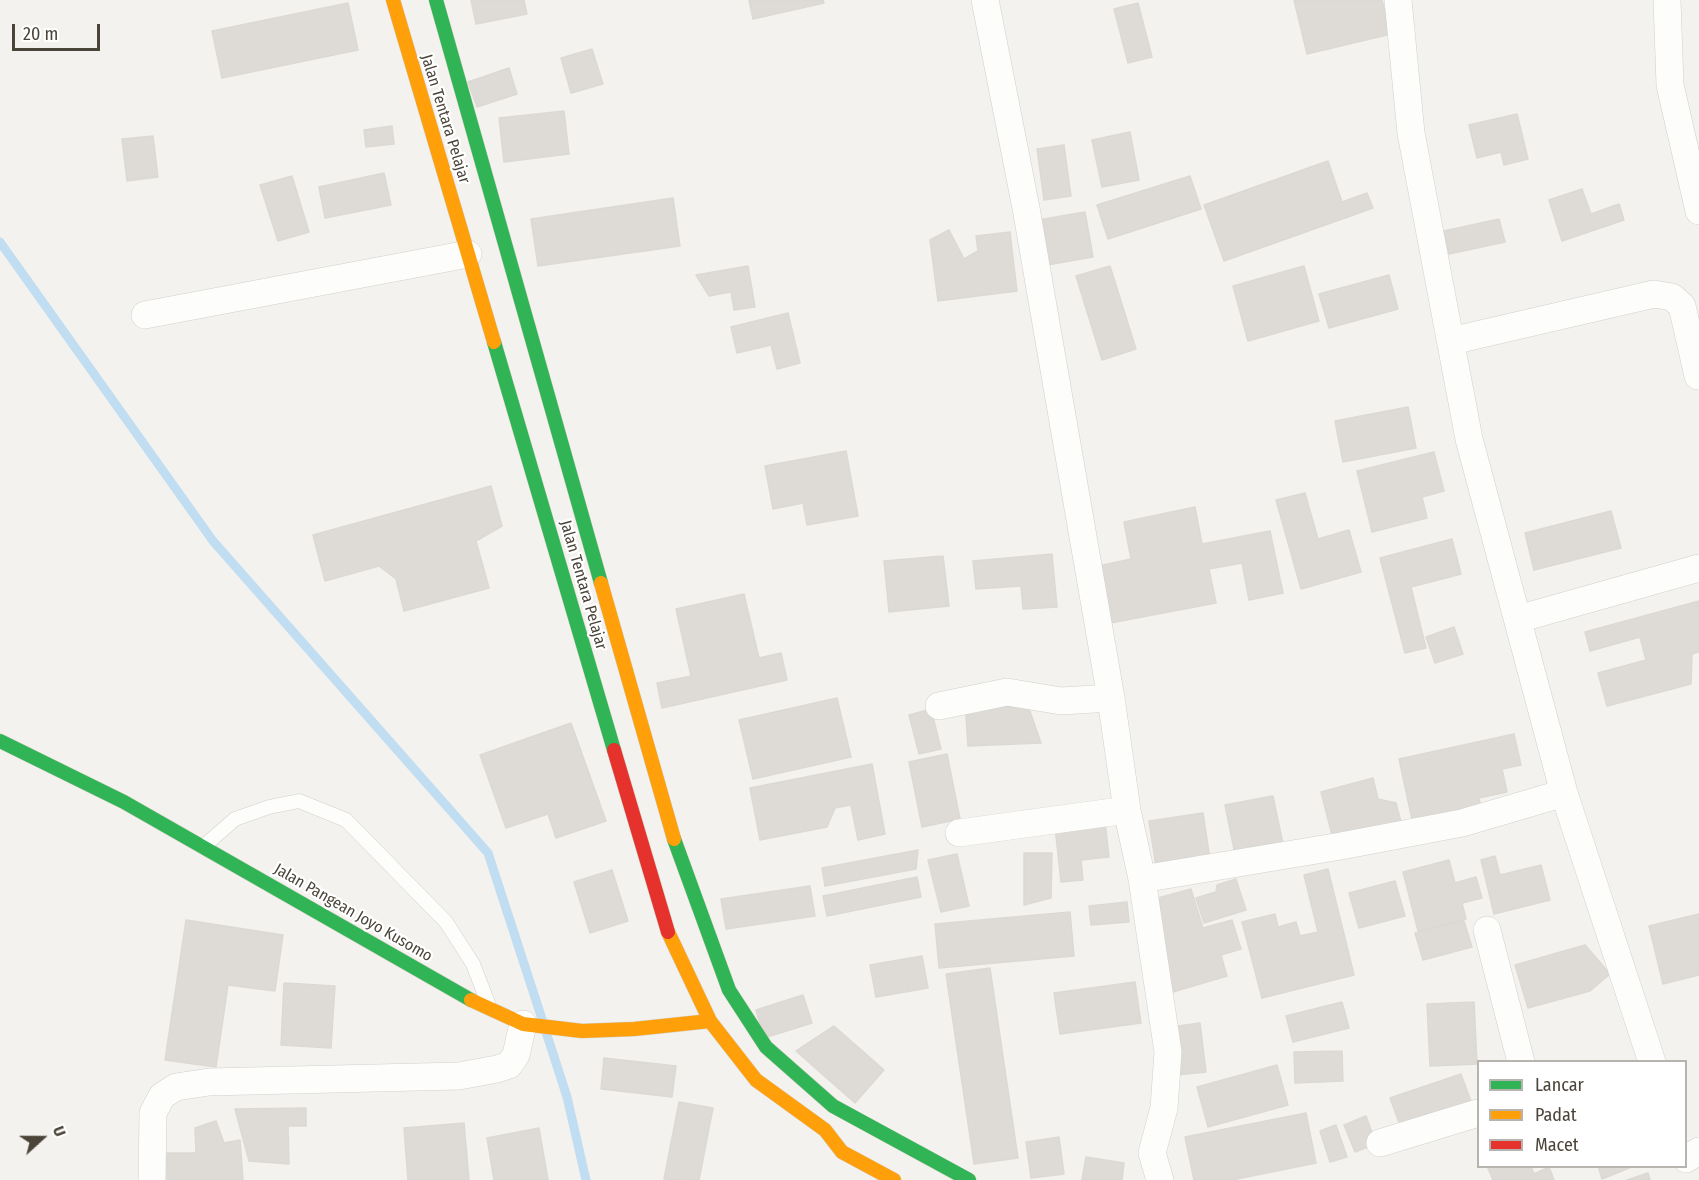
<!DOCTYPE html>
<html>
<head>
<meta charset="utf-8">
<style>
	body { margin:0 }
	#map { position:relative; width:1699px; height:1180px; overflow:hidden; background:#f4f2ee; font-family:"Fira Sans Condensed",sans-serif }
	canvas { display:block }
	.legend { position:absolute; left:1477px; top:1060px; width:210px; height:108px; box-sizing:border-box; background:#fff; border:2px solid #b7b4b0; margin:0; padding:8px 10px; list-style:none; font-size:18px; color:#4b4439 }
	.legend li { display:flex; align-items:center; gap:12px; height:30px }
	.legend b { width:30px; border:2px solid #b7b4b0 }
	.north { position:absolute; left:12px; top:1108px; width:60px; height:60px; -webkit-text-stroke:4px #fff; paint-order:stroke; rotate:69deg; font-size:16px; font-weight:700; line-height:24px; text-align:center; color:#4b4439 }
	.north::after { content:''; display:block; margin:auto; width:21px; height:27px; background:#4b4439; clip-path:polygon(50% 0,100% 100%,50% 72%,0 100%) }
	.scale { position:absolute; left:12px; top:24px; width:88px; height:27px; box-sizing:border-box; border:3px solid #4b4439; border-top:0; padding-left:8px; font-size:18px; line-height:21px; white-space:nowrap; color:#4b4439; -webkit-text-stroke:4px #fff; paint-order:stroke }
</style>
</head>
<body>
<div id="map">
<canvas width="1699" height="1180"></canvas>
<ul class="legend">
<li><b style="height:8px;background:#30b455"></b>Lancar</li>
<li><b style="height:8px;background:#ff9f0a"></b>Padat</li>
<li><b style="height:8px;background:#e5322d"></b>Macet</li>
</ul>
<div class="north">U</div>
<div class="scale">20 m</div>
</div>
<script>
const g = document.querySelector('canvas').getContext('2d');
g.lineJoin = 'round';
function poly(rows) {
  const path = new Path2D();
  for (const r of rows) {
    path.moveTo(r[0], r[1]);
    for (let i = 2; i < r.length; i += 2) path.lineTo(r[i], r[i + 1]);
  }
  return path;
}
function strokePath(path, color, width, dash) {
  g.strokeStyle = color;
  g.lineWidth = width;
  g.lineCap = dash ? 'butt' : 'round';
  g.setLineDash(dash || []);
  g.stroke(path);
}
function fill(path, color) {
  g.fillStyle = color;
  g.fill(path, 'evenodd');
}
function write(font, color, halo, rows, align = 'center') {
  g.font = font + ' "Fira Sans Condensed",sans-serif';
  g.lineWidth = 4.5;
  g.setLineDash([]);
  g.textBaseline = 'middle';
  g.strokeStyle = halo;
  g.fillStyle = color;
  for (const [text, x, y, turn = 0] of rows) {
    g.save();
    g.translate(x, y);
    g.rotate((+turn || 0) * Math.PI / 180);
    g.textAlign = isNaN(turn) ? turn : align;
    if (halo) g.strokeText(text, 0, 0);
    g.fillText(text, 0, 0);
    g.restore();
  }
}
strokePath(poly([
	[0,242,213,541,488,853,542,1019],
	[546,1032,567,1097,586,1180]
]), '#c0ddf1', 9);
const building = poly([
	[471,0,524,0,527,14,476,24,471,0],
	[749,0,823,0,824,3,753,19,749,0],
	[1294,0,1382,0,1391,34,1307,54,1294,0],
	[348,3,358,50,222,78,212,31,348,3],
	[1138,3,1152,57,1128,63,1114,9,1138,3],
	[592,49,603,84,571,93,561,58,592,49],
	[509,68,517,94,477,107,468,82,509,68],
	[564,111,569,154,504,162,499,118,564,111],
	[1517,114,1528,159,1504,165,1501,152,1477,158,1469,125,1517,114],
	[392,126,394,144,366,147,364,130,392,126],
	[1130,132,1139,180,1102,187,1092,140,1130,132],
	[153,136,158,177,127,181,122,139,153,136],
	[1064,145,1071,196,1044,200,1037,149,1064,145],
	[1328,161,1342,202,1367,193,1373,208,1224,261,1204,205,1328,161],
	[384,173,391,205,325,218,319,187,384,173],
	[292,176,309,232,278,241,260,185,292,176],
	[1190,176,1201,209,1108,239,1097,205,1190,176],
	[1582,189,1591,214,1619,204,1624,220,1562,241,1549,200,1582,189],
	[673,198,680,246,538,266,531,219,673,198],
	[1085,212,1093,257,1047,265,1038,220,1085,212],
	[1499,219,1505,242,1449,254,1444,231,1499,219],
	[949,230,964,259,978,251,976,236,1010,232,1017,291,938,301,930,240,949,230],
	[748,266,755,307,734,310,731,292,709,296,696,275,748,266],
	[1110,266,1136,349,1102,360,1076,276,1110,266],
	[1304,266,1319,321,1248,341,1233,286,1304,266],
	[1389,275,1398,309,1329,328,1319,294,1389,275],
	[788,313,800,363,777,369,771,345,737,353,731,327,788,313],
	[1408,407,1416,448,1343,462,1335,421,1408,407],
	[846,451,858,516,807,525,803,503,773,509,765,466,846,451],
	[1434,452,1444,491,1422,497,1427,518,1372,532,1357,471,1434,452],
	[491,486,502,526,476,541,489,588,404,611,396,579,379,566,325,581,313,535,491,486],
	[1305,493,1318,539,1349,530,1361,572,1301,589,1276,500,1305,493],
	[1195,507,1202,544,1270,531,1283,593,1249,600,1242,563,1209,569,1216,603,1105,624,1094,567,1131,559,1124,522,1195,507],
	[1611,511,1621,548,1534,570,1525,533,1611,511],
	[1452,539,1461,574,1411,587,1426,648,1405,653,1380,558,1452,539],
	[1052,554,1057,607,1023,609,1021,586,976,589,973,561,1052,554],
	[943,556,949,606,889,612,884,561,943,556],
	[744,594,759,658,781,653,787,680,662,708,657,683,691,676,676,609,744,594],
	[1699,601,1699,652,1692,654,1691,684,1607,706,1598,673,1646,660,1640,637,1590,651,1585,632,1699,601],
	[1454,627,1463,654,1435,663,1426,637,1454,627],
	[837,698,851,757,753,779,739,720,837,698],
	[1026,700,1041,743,968,746,965,703,1026,700],
	[931,709,941,749,919,754,909,715,931,709],
	[571,723,606,821,556,838,548,814,506,828,480,755,571,723],
	[1514,734,1521,765,1502,769,1507,792,1479,798,1481,808,1413,824,1399,759,1514,734],
	[947,754,960,819,922,827,909,762,947,754],
	[872,764,885,834,858,840,851,805,835,808,827,827,760,840,750,788,872,764],
	[1373,778,1378,799,1396,803,1402,826,1334,843,1321,792,1373,778],
	[1273,796,1283,844,1235,854,1225,805,1273,796],
	[1203,813,1210,859,1156,867,1149,821,1203,813],
	[1105,821,1109,857,1081,860,1083,880,1061,882,1055,827,1105,821],
	[918,850,916,869,825,886,822,868,918,850],
	[1024,853,1052,853,1051,898,1024,905,1024,853],
	[957,854,969,906,941,912,928,860,957,854],
	[1495,856,1500,875,1541,865,1550,900,1494,914,1481,860,1495,856],
	[1449,860,1455,883,1476,877,1482,898,1462,903,1466,919,1418,931,1403,872,1449,860],
	[1328,869,1354,975,1262,998,1242,922,1275,914,1278,927,1296,922,1300,936,1318,932,1304,875,1328,869],
	[612,870,628,921,590,933,574,882,612,870],
	[917,877,921,897,827,916,823,896,917,877],
	[1236,879,1246,910,1204,923,1196,898,1216,892,1217,885,1236,879],
	[1395,881,1405,916,1359,928,1349,893,1395,881],
	[810,886,815,916,726,929,721,899,810,886],
	[1191,889,1203,928,1232,920,1241,949,1221,955,1227,976,1173,992,1147,901,1191,889],
	[1127,902,1129,922,1091,925,1089,906,1127,902],
	[1070,912,1074,956,939,968,935,924,1070,912],
	[1699,914,1699,975,1663,984,1649,926,1699,914],
	[186,920,283,935,275,991,228,985,216,1067,165,1060,186,920],
	[1464,921,1472,947,1423,960,1415,933,1464,921],
	[1585,945,1610,974,1590,991,1528,1008,1515,965,1585,945],
	[922,956,928,988,876,997,870,965,922,956],
	[990,968,1018,1158,974,1164,946,974,990,968],
	[1135,982,1141,1023,1060,1034,1054,993,1135,982],
	[284,983,335,986,331,1048,281,1045,284,983],
	[803,995,812,1023,764,1038,756,1010,803,995],
	[1342,1002,1349,1028,1293,1042,1286,1016,1342,1002],
	[1474,1002,1477,1064,1430,1066,1427,1004,1474,1002],
	[1200,1023,1206,1072,1176,1075,1171,1027,1200,1023],
	[834,1026,884,1070,855,1103,796,1051,834,1026],
	[1342,1051,1343,1081,1295,1083,1294,1052,1342,1051],
	[604,1058,676,1066,672,1097,601,1089,604,1058],
	[1277,1065,1288,1105,1208,1127,1197,1087,1277,1065],
	[1461,1074,1472,1104,1401,1128,1390,1098,1461,1074],
	[679,1102,713,1108,699,1180,664,1179,679,1102],
	[306,1108,306,1126,288,1126,289,1164,249,1161,235,1109,306,1108],
	[1306,1113,1316,1163,1232,1180,1194,1180,1185,1137,1306,1113],
	[1366,1116,1376,1144,1355,1152,1344,1125,1366,1116],
	[216,1121,224,1143,240,1140,243,1180,167,1180,167,1153,196,1153,195,1128,216,1121],
	[464,1123,469,1180,408,1180,404,1128,464,1123],
	[1336,1125,1347,1157,1330,1162,1320,1131,1336,1125],
	[539,1128,548,1180,494,1180,487,1138,539,1128],
	[1059,1137,1064,1174,1031,1178,1026,1142,1059,1137],
	[1086,1157,1124,1163,1122,1180,1082,1180,1086,1157],
	[1487,1166,1531,1166,1534,1174,1549,1167,1554,1180,1493,1180,1487,1166],
	[1598,1166,1634,1166,1602,1179,1598,1166],
	[1648,1173,1650,1180,1627,1180,1648,1173]
]);
fill(building, '#dedbd6');
strokePath(building, '#dcd9d4', 1.5);
const lane = poly([
	[203,847,235,819,269,807,299,801,346,820,446,922,473,964,488,1003]
]);
const street = poly([
	[985,0,1026,208,1111,698,1127,810,1142,879,1168,1052,1164,1108,1152,1153,1160,1180],
	[1398,0,1411,133,1469,439,1564,793,1652,1062],
	[1667,0,1670,85,1699,211],
	[145,315,468,254],
	[1451,341,1654,294,1672,297,1682,306,1698,376],
	[1518,619,1699,568],
	[939,706,1007,692,1061,701,1111,698],
	[959,833,1127,810],
	[1142,879,1341,846,1462,823,1564,793],
	[1487,930,1521,1062],
	[1380,1143,1478,1113],
	[1686,1159,1699,1151],
	[152,1180,153,1113,162,1096,176,1087,209,1082,459,1076,497,1069,509,1065,516,1055,523,1024]
]);
const fast = poly([
	[436,0,601,583],
	[494,342,614,750],
	[0,741,124,802,471,1000],
	[674,839,729,990,766,1047,833,1106,969,1180]
]);
const slow = poly([
	[393,0,494,342],
	[601,583,674,839],
	[668,932,710,1021,756,1080,825,1130,842,1152,894,1180],
	[471,1000,523,1024,582,1031,634,1029,710,1021]
]);
const jam = poly([
	[614,750,668,932]
]);
strokePath(lane, '#d2d0cb', 15);
strokePath(street, '#d2d0cb', 28);
strokePath(fast, '#d3cfc5', 15);
strokePath(slow, '#d3cfc5', 15);
strokePath(jam, '#d3cfc5', 15);
strokePath(lane, '#fdfdfc', 14);
strokePath(street, '#fdfdfc', 27);
strokePath(fast, '#30b455', 14);
strokePath(slow, '#ff9f0a', 14);
strokePath(jam, '#e5322d', 14);
write('16px', '#4b4439', '#fff', [
	["Jalan Tentara Pelajar",445,119,73],
	["Jalan Tentara Pelajar",583,585,74],
	["Jalan Pangean Joyo Kusomo",353,913,30]
]);
</script>
</body>
</html>
